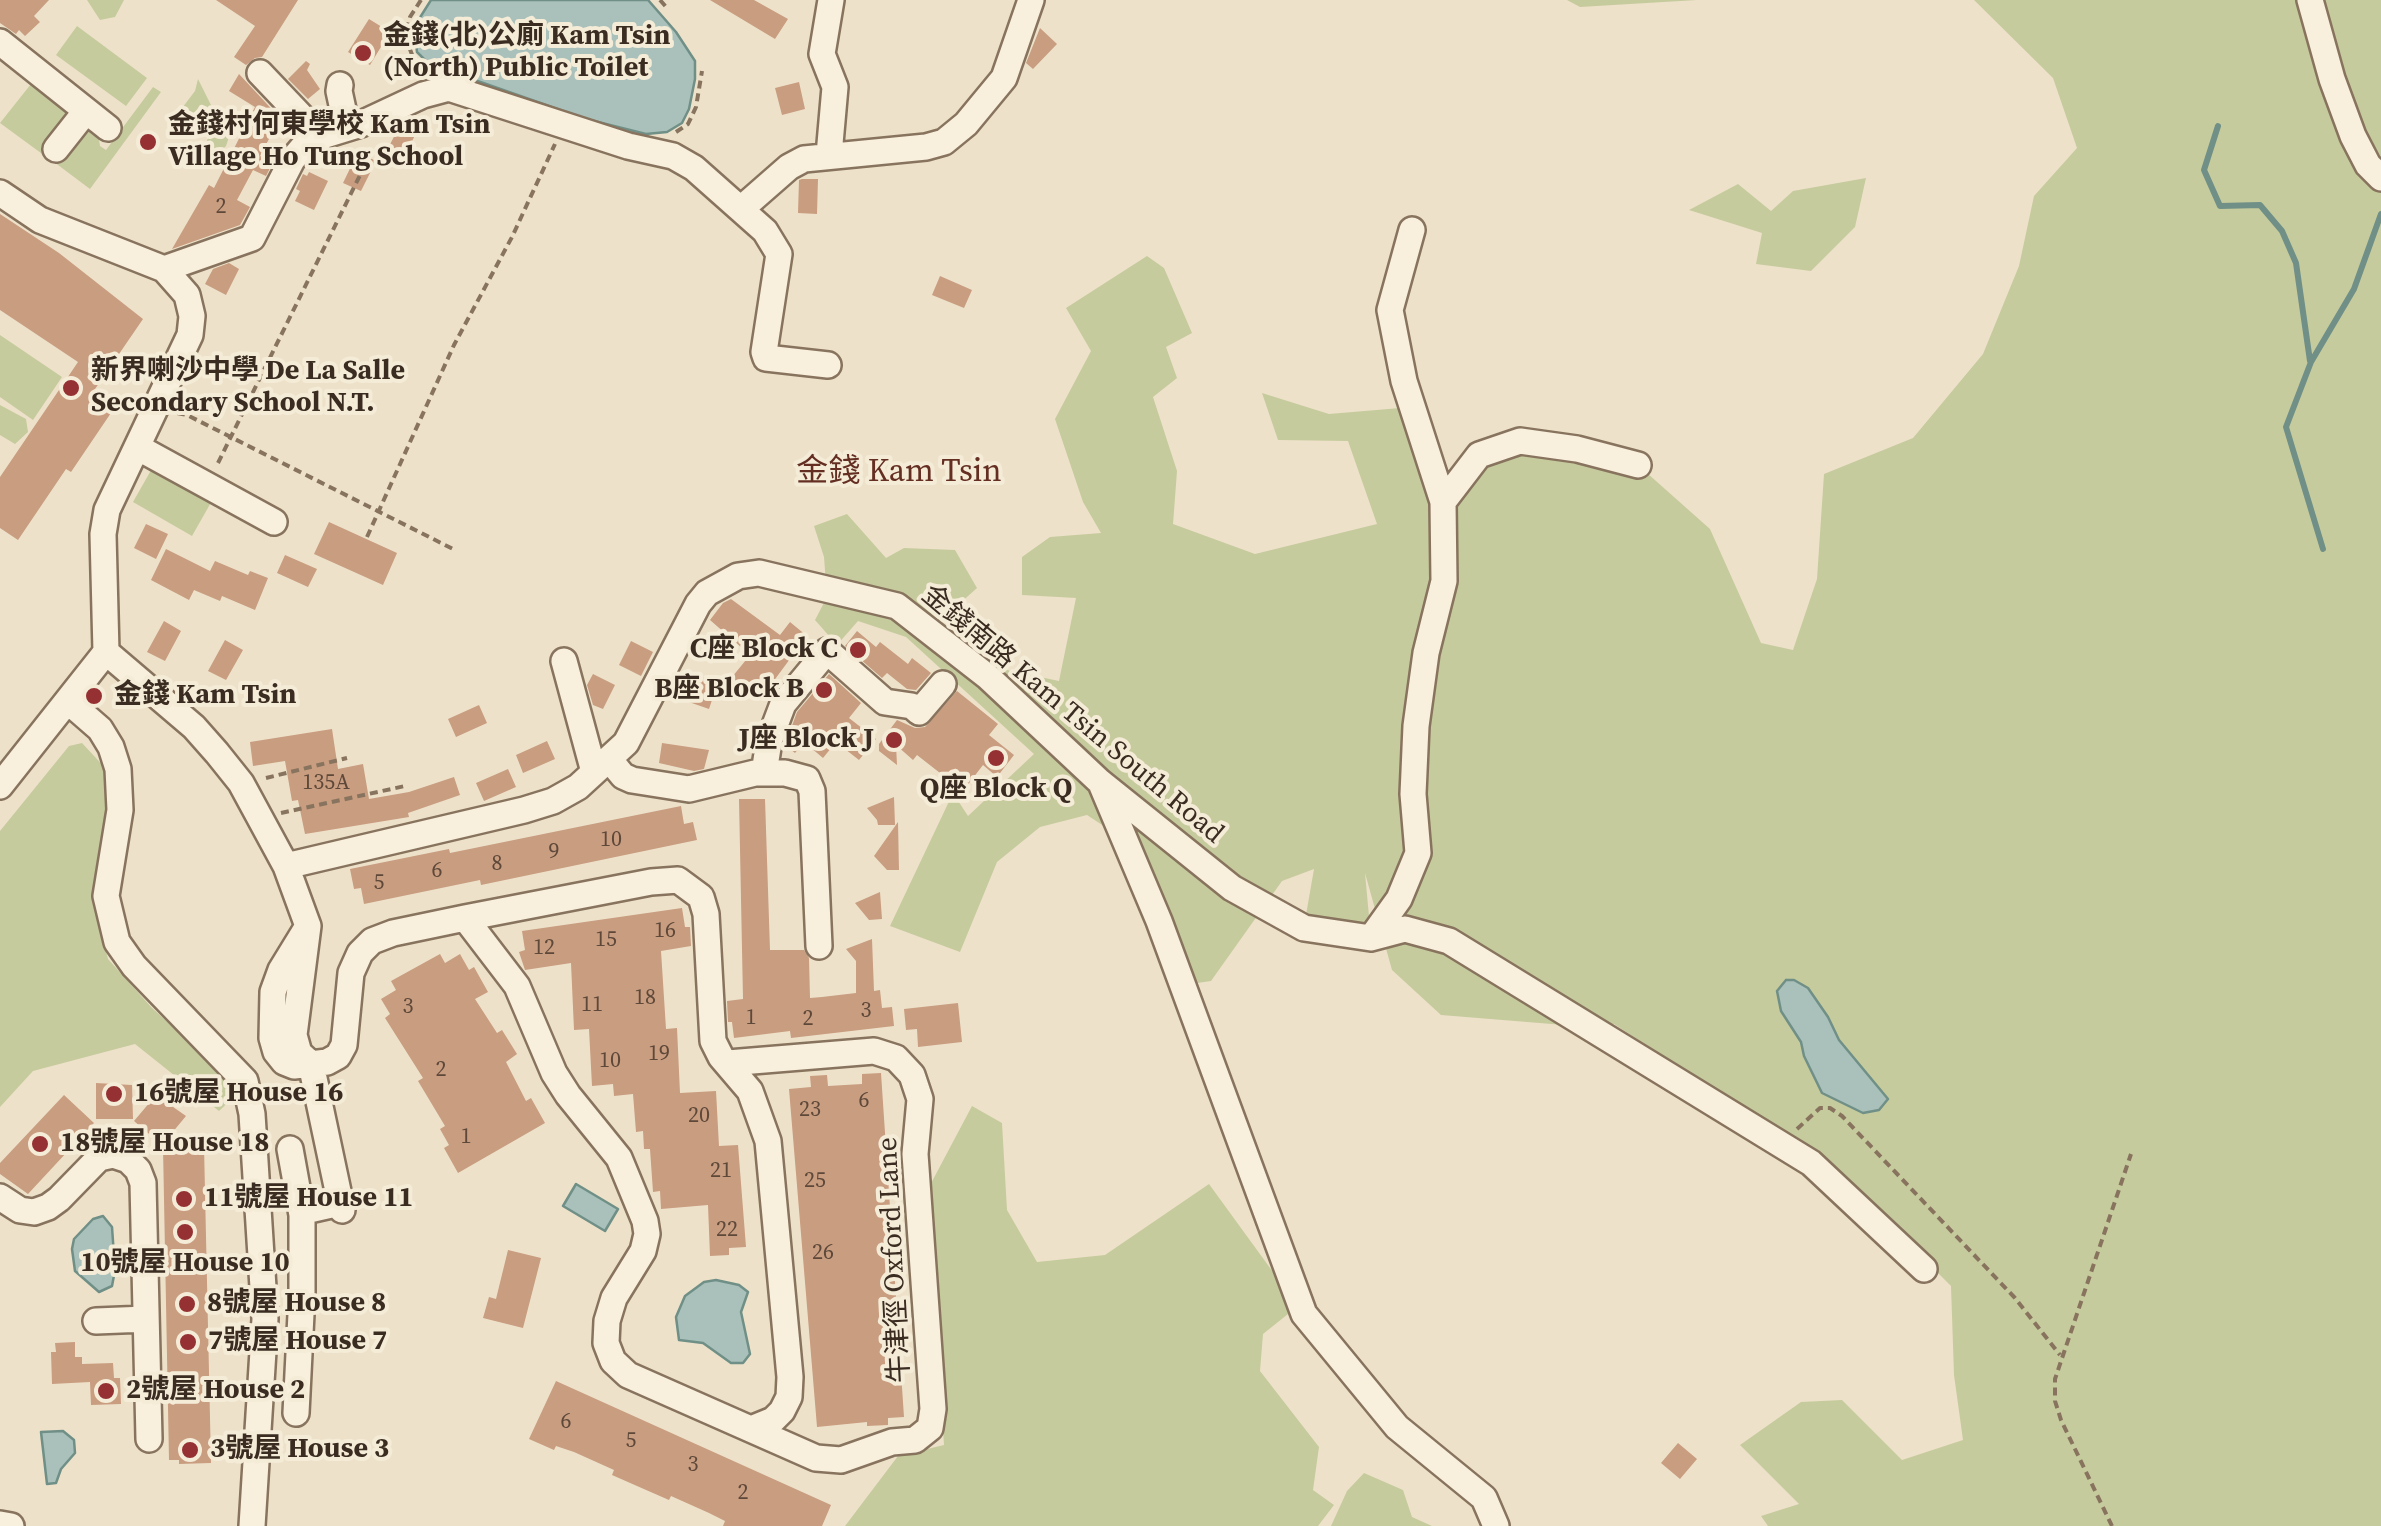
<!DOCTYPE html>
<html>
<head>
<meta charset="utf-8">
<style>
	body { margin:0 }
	canvas { display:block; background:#ede1c9 }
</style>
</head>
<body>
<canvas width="2381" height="1526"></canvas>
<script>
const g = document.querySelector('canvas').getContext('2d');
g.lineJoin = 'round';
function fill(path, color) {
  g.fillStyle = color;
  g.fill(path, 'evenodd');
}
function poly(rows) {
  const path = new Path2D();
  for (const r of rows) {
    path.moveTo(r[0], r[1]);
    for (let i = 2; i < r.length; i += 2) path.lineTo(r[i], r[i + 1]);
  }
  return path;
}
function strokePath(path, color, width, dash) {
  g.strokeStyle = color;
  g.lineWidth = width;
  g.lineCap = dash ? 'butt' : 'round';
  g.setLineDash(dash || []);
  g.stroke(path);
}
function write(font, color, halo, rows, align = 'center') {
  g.font = font + ' "Source Serif 4","Noto Sans SC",serif';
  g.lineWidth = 8;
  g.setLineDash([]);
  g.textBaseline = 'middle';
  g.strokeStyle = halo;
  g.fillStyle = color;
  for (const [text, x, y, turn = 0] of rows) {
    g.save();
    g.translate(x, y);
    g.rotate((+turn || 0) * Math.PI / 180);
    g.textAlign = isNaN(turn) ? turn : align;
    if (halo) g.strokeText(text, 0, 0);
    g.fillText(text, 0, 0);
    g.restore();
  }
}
fill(poly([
	[87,0,124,0,115,17,100,20],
	[1567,0,1697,0,1580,7],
	[1974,0,2381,0,2381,1526,1768,1526,1761,1516,1799,1504,1740,1445,1801,1402,1842,1400,1902,1460,1963,1440,1954,1375,1951,1286,1828,1163,1614,1024,1564,1025,1441,1015,1392,970,1365,873,1370,927,1314,928,1306,915,1314,869,1282,881,1211,981,1190,984,1125,840,1087,815,1040,827,997,862,960,952,890,926,953,793,968,816,1034,754,906,637,858,621,837,645,815,620,827,597,824,557,814,526,847,514,886,558,904,548,955,550,977,588,939,622,988,666,1059,681,1076,598,1022,595,1022,557,1050,537,1101,533,1083,502,1055,419,1091,351,1066,308,1147,256,1164,268,1192,333,1166,347,1177,378,1153,397,1177,471,1173,524,1255,554,1377,524,1348,441,1278,440,1262,393,1329,414,1412,407,1443,502,1503,447,1638,465,1710,529,1761,643,1793,650,1817,579,1824,474,1913,438,1983,354,2019,266,2034,196,2077,148,2053,78],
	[1777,991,1828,1017,1839,1040,1888,1099,1822,1093,1804,1056,1801,1042,1781,1011],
	[77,26,147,78,126,106,56,55],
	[198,79,212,107,224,117,230,134,226,146,214,158,203,152,208,138,176,116,195,91],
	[31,84,76,118,45,156,0,123],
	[153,87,161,92,90,189,54,162,86,120,98,134,100,146,106,150],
	[1866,178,1855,227,1811,271,1756,264,1762,233,1689,210,1738,184,1771,211,1793,191],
	[0,335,62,377,33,420,0,397],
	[0,405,26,419,28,432,15,444,0,435],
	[154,465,213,499,192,536,133,502],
	[82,743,109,772,98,919,108,959,152,1008,202,1053,237,1094,219,1111,135,1044,33,1071,0,1107,0,831,69,746],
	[972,1106,1002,1123,1007,1210,1037,1262,1105,1255,1209,1184,1281,1283,1288,1314,1263,1334,1260,1371,1319,1447,1313,1490,1334,1505,1318,1526,845,1526,898,1456,944,1445,928,1189],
	[1364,1473,1403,1490,1412,1517,1432,1526,1331,1526,1347,1491]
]), '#c6cb9d');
const water = poly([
	[431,0,648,0,676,32,695,61,695,79,689,109,682,123,667,132,646,134,586,119,429,64,417,52,414,27,431,0],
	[1786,980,1794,980,1808,988,1828,1017,1839,1040,1888,1099,1879,1110,1863,1113,1822,1093,1804,1056,1801,1042,1781,1011,1777,991,1786,980],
	[576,1184,618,1209,605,1231,563,1206,576,1184],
	[103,1216,112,1227,115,1270,112,1286,99,1292,75,1271,72,1249,74,1239,93,1219,103,1216],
	[716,1280,739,1285,748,1292,741,1312,750,1354,743,1363,731,1363,703,1343,679,1340,676,1317,685,1296,704,1282,716,1280],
	[63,1431,74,1440,75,1453,61,1469,56,1483,47,1484,41,1432,63,1431]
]);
fill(water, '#a9c1ba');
strokePath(water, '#709087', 2.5);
strokePath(poly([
	[2218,126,2204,170,2220,206,2260,205,2282,231,2296,263,2310,361],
	[2323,549,2286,427,2311,362,2354,289,2381,214]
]), '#709087', 6);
fill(poly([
	[0,0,49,0,34,16,40,22,25,36,19,30,16,34,0,23],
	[216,0,298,0,262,57,255,58,246,65,234,57,255,26],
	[710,0,754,0,788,19,775,39],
	[369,19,390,32,370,65,348,52],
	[1040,28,1057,44,1033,69,1026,63],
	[306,61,310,64,307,70,320,89,308,99,288,79],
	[239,74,280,118,260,156,273,162,266,176,253,170,237,200,250,207,240,225,172,249,209,185,214,188,255,107,229,91],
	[799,82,805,109,782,115,775,88],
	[399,127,415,135,401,165,384,156],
	[358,152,376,161,361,191,343,183],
	[309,172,328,181,314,210,295,201,300,191,296,189,303,174,307,176],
	[802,179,818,179,817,214,798,213,799,180],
	[0,214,59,253,143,319,93,392,115,407,71,472,66,469,18,540,0,528,0,477,78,362,0,310],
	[229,263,239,269,226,295,205,284,213,269],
	[940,276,972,290,964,308,932,295],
	[329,522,397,553,383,585,314,554],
	[146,524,168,534,156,559,134,548],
	[166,549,210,571,215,561,248,575,250,571,268,578,255,610,222,596,220,601,194,590,189,600,151,580],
	[285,555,317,569,308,587,277,573],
	[731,599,780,635,790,622,807,636,767,690,759,684,748,698,728,682,750,655,710,620,723,603],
	[164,621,181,631,165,661,147,652],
	[857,631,876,647,880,642,908,664,912,658,931,673,916,690,907,689,887,673,882,678,845,646],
	[225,640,243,650,226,680,208,671],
	[631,641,653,652,641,676,619,665],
	[593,674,615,685,603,709,593,705,587,685],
	[829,674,861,703,849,718,876,739,859,760,836,742,823,758,804,742,795,753,785,745,797,712],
	[695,675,718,682,709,709,686,701],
	[957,691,998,724,989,735,1014,755,997,777,983,765,963,791,917,755,913,760,896,745,897,765,879,751,879,744,897,720,915,728,925,727],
	[479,705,487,723,456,737,448,719],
	[332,729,338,769,363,764,369,799,409,792,454,777,460,795,408,813,409,817,305,834,298,800,292,801,285,761,253,766,250,742],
	[547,741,555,759,523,773,516,755],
	[662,743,709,750,704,769,694,771,659,763],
	[508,769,516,787,484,801,476,783],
	[894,797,895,825,878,825,877,820,867,808],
	[739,799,765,799,770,950,804,950,809,958,810,998,822,997,856,993,856,961,846,949,872,939,874,991,880,990,882,1008,892,1007,894,1026,791,1038,790,1031,734,1038,732,1022,728,1022,727,1001,743,999],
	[681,806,684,824,693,822,697,840,481,885,480,880,364,904,361,888,354,889,350,869,449,849,450,853],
	[898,822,899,870,887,870,874,856],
	[880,892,882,919,869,920,855,903],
	[682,908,685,927,690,927,691,946,661,951,666,1029,677,1028,680,1093,716,1091,719,1146,738,1145,746,1247,729,1248,729,1255,710,1256,708,1205,661,1209,660,1191,653,1192,650,1149,644,1149,643,1131,636,1132,633,1094,614,1096,613,1084,592,1086,589,1029,574,1030,571,963,525,970,519,952,525,950,522,931],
	[440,954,445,963,460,954,469,970,474,967,488,992,475,999,497,1033,502,1030,517,1054,506,1062,526,1101,531,1098,545,1123,458,1173,444,1148,449,1145,440,1129,445,1126,418,1081,423,1078,385,1018,390,1014,381,999,396,990,391,981],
	[958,1003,962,1042,918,1047,917,1029,906,1030,904,1009],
	[881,1073,904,1417,888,1418,888,1425,867,1426,867,1422,817,1427,789,1089,811,1087,810,1076,827,1075,828,1086,862,1084,862,1074],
	[96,1083,132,1085,133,1119,96,1119],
	[64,1095,94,1123,28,1194,0,1174,0,1163],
	[156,1095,186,1116,162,1145,134,1121],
	[204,1146,211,1463,179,1464,179,1460,169,1460,163,1147],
	[508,1250,541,1258,523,1328,483,1318,489,1297,496,1299],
	[75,1342,75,1357,82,1357,82,1364,113,1363,114,1378,120,1378,121,1404,91,1405,90,1382,52,1384,51,1352,56,1352,55,1343],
	[556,1381,831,1505,822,1526,723,1526,725,1521,709,1513,671,1496,669,1500,637,1486,612,1475,614,1470,574,1452,556,1446,554,1450,529,1439],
	[1678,1443,1697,1459,1680,1479,1661,1463]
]), '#c99d80');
const minor = poly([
	[2310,0,2332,79,2353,136,2368,165,2381,178],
	[0,42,108,128],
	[260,73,319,135],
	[340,85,339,91,347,128],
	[56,149,86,111],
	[829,155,835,87,822,54,831,0],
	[0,193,40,220,164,269,187,295,192,316,190,335,107,510,103,534,106,652,0,786],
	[741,209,789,167,804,159,926,147,944,142,966,124,1004,78,1031,0],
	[1412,230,1390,310,1404,381,1443,502],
	[164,269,252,238,292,160,309,140,361,124,423,95,449,88,628,146,673,156,694,168,765,231,779,254,764,352,766,358,828,365],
	[137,447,274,522],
	[106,652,194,727,217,753,241,783,286,866,524,810,553,801,578,787,626,743,698,604,707,593,738,576,759,573,897,606,988,677,1100,782,1232,888,1304,928,1371,938,1405,929,1449,941,1811,1163,1924,1269],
	[564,661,594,772],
	[69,702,100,729,111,747,118,769,120,810,106,896,117,942,134,966,245,1081,252,1114,265,1319,252,1526],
	[609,759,623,776,632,780,689,789,755,773,785,773,807,779,812,791,819,946],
	[764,773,769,741,783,704,827,651,885,702,912,706,919,712,943,684],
	[1102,786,1159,921,1304,1314,1397,1427,1484,1498,1496,1526],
	[286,866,308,926,294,1035,299,1053,311,1064,342,1210],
	[465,918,517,986,554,1073,568,1095,619,1158,645,1221,647,1234,643,1251,614,1298,607,1321,606,1343,613,1361,628,1375,816,1458,841,1460,892,1442,915,1440,930,1428,933,1409,915,1154,920,1099,912,1075,896,1058,874,1051,728,1063],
	[308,926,281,970,273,992,272,1038,276,1052,284,1062,294,1066,327,1062,338,1056,344,1045,351,973,360,953,372,941,393,933,465,918,651,882,678,880,701,897,706,914,713,1041,721,1057,750,1091,768,1141,790,1377,789,1397,782,1411,773,1420,751,1429],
	[1371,938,1399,899,1418,853,1413,794,1416,726,1426,653,1444,581,1443,502,1479,455,1520,441,1577,449,1638,465],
	[290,1149,302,1215],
	[0,1197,20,1210,34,1212,48,1207,59,1199,99,1158,113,1155,128,1160,138,1170,143,1183,149,1439],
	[96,1321,146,1319],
	[296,1413,302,1294,302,1215,309,1210,340,1203],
	[0,1524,11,1526]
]);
strokePath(minor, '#88745e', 30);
strokePath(poly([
	[421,0,410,17,405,36,414,60,424,70],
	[660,0,667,8],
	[676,132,688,124,696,107,702,71],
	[177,413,187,415,455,550],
	[218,463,367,161],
	[367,537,454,345,512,237,555,144],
	[266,778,347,758],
	[281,813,405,786],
	[1797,1129,1820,1108,1830,1108,1842,1116,2015,1298,2060,1355],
	[2112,1526,2061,1420,2055,1401,2055,1379,2131,1154]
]), '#88745e', 4, [8, 5]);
strokePath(minor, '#f8efdc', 25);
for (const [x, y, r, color] of [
	[363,53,10,"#953133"],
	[148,142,10,"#953133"],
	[71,388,10,"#953133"],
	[858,650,10,"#953133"],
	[824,690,10,"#953133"],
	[94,696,10,"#953133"],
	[894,740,10,"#953133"],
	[996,758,10,"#953133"],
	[114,1094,10,"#953133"],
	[40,1144,10,"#953133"],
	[184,1199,10,"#953133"],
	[185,1232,10,"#953133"],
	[187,1304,10,"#953133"],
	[188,1342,10,"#953133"],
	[106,1391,10,"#953133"],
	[190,1450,10,"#953133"]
]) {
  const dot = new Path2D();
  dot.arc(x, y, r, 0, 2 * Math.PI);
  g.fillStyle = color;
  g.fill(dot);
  strokePath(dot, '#f5ecd8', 4);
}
write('22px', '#5e4839', null, [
	["2",221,207],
	["135A",326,783],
	["10",611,840],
	["9",554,852],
	["8",497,864],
	["6",437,871],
	["5",379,883],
	["16",665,931],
	["15",606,940],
	["12",544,948],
	["18",645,998],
	["11",592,1005],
	["3",408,1007],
	["3",866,1011],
	["1",751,1018],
	["2",808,1019],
	["19",659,1054],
	["10",610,1061],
	["2",441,1070],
	["6",864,1101],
	["23",810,1110],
	["20",699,1116],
	["1",466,1137],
	["21",721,1171],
	["25",815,1181],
	["22",727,1230],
	["26",823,1253],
	["6",566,1422],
	["5",631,1441],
	["3",693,1465],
	["2",743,1493]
]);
write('bold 28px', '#3a2c21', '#f5ecd8', [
	["金錢(北)公廁 Kam Tsin",383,37],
	["(North) Public Toilet",383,69],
	["金錢村何東學校 Kam Tsin",168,126],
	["Village Ho Tung School",168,158],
	["新界喇沙中學 De La Salle",91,372],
	["Secondary School N.T.",91,404],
	["C座 Block C",838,650,"right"],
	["B座 Block B",804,690,"right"],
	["金錢 Kam Tsin",114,696],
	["J座 Block J",874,740,"right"],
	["Q座 Block Q",996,790,"center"],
	["16號屋 House 16",134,1094],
	["18號屋 House 18",60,1144],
	["11號屋 House 11",204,1199],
	["10號屋 House 10",185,1264,"center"],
	["8號屋 House 8",207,1304],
	["7號屋 House 7",208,1342],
	["2號屋 House 2",126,1391],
	["3號屋 House 3",210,1450]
], 'left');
write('28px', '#3a2c21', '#f5ecd8', [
	["金錢南路 Kam Tsin South Road",1072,715,40],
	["牛津徑 Oxford Lane",895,1260,-93]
]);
write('32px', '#642f22', '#f5ecd8', [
	["金錢 Kam Tsin",899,473]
]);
</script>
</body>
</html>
